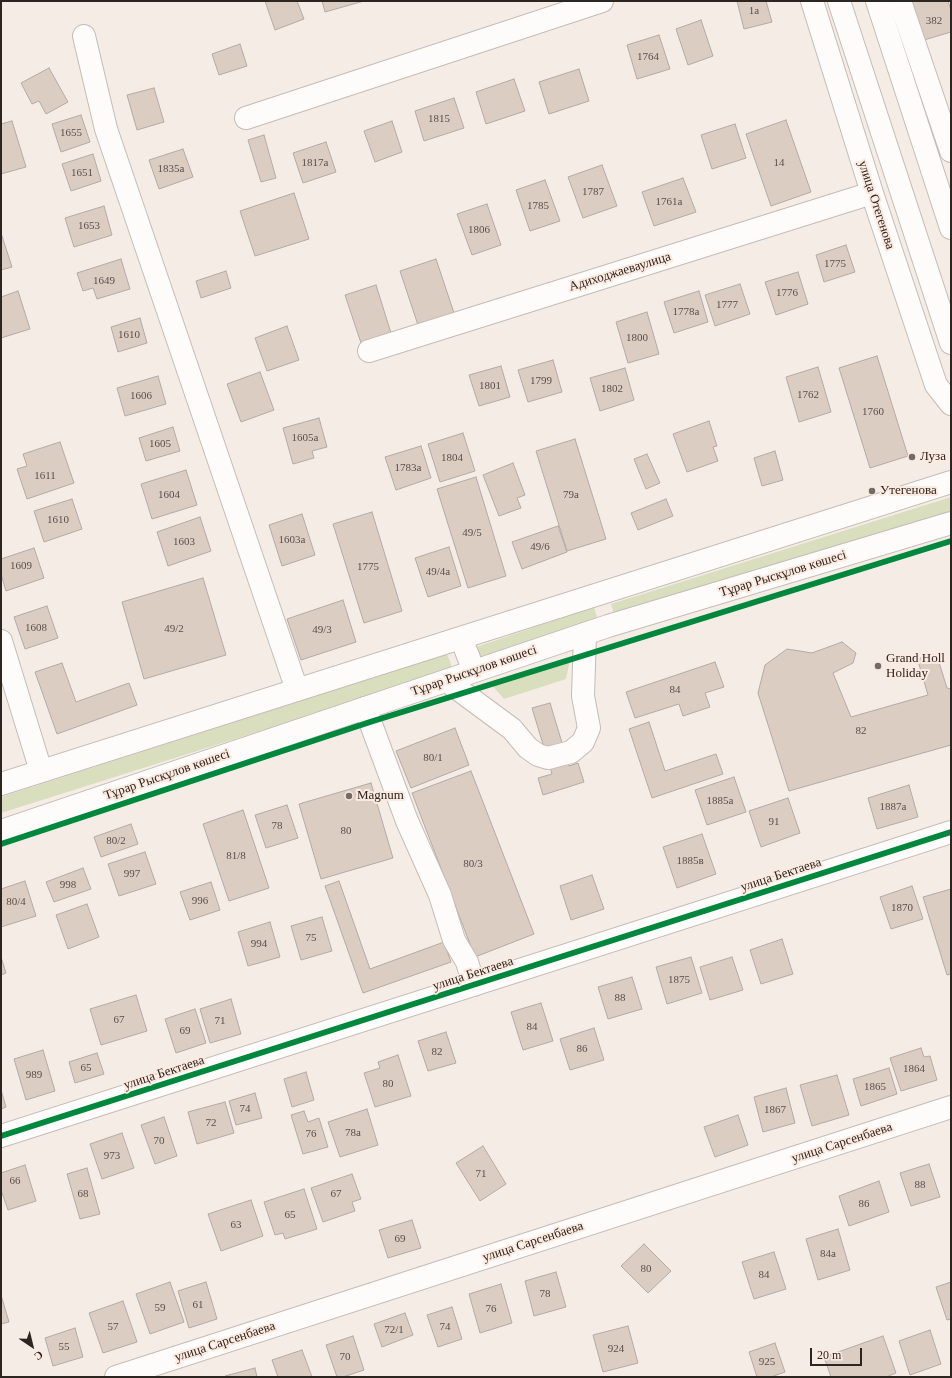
<!DOCTYPE html>
<html>
<head>
<meta charset="utf-8">
<style>
	body { margin:0 }
	#map { position:relative; width:952px; height:1378px; overflow:hidden; background:#f6ece6; font-family:Georgia,serif }
	canvas { display:block }
	.frame { position:absolute; inset:0; border:2px solid #2d2520; pointer-events:none }
	.north { position:absolute; left:12px; top:1326px; width:40px; height:40px; -webkit-text-stroke:3px #fceae0; paint-order:stroke; rotate:145deg; font-size:11px; font-weight:700; line-height:16px; text-align:center; color:#2d2520 }
	.north::after { content:''; display:block; margin:auto; width:14px; height:18px; background:#2d2520; clip-path:polygon(50% 0,100% 100%,50% 72%,0 100%) }
	.scale { position:absolute; left:810px; top:1348px; width:52px; height:18px; box-sizing:border-box; border:2px solid #2d2520; border-top:0; padding-left:5px; font-size:12px; line-height:14px; white-space:nowrap; color:#2d2520; -webkit-text-stroke:3px #fceae0; paint-order:stroke }
</style>
</head>
<body>
<div id="map">
<canvas width="952" height="1378"></canvas>
<div class="frame"></div>
<div class="north">С</div>
<div class="scale">20 m</div>
</div>
<script>
const g = document.querySelector('canvas').getContext('2d');
g.lineJoin = 'round';
function fill(path, color) {
  g.fillStyle = color;
  g.fill(path, 'evenodd');
}
function poly(rows) {
  const path = new Path2D();
  for (const r of rows) {
    path.moveTo(r[0], r[1]);
    for (let i = 2; i < r.length; i += 2) path.lineTo(r[i], r[i + 1]);
  }
  return path;
}
function strokePath(path, color, width, dash) {
  g.strokeStyle = color;
  g.lineWidth = width;
  g.lineCap = dash ? 'butt' : 'round';
  g.setLineDash(dash || []);
  g.stroke(path);
}
function write(font, color, halo, rows, align = 'center') {
  g.font = font + ' Georgia,serif';
  g.lineWidth = 4;
  g.setLineDash([]);
  g.textBaseline = 'middle';
  g.strokeStyle = halo;
  g.fillStyle = color;
  for (const [text, x, y, turn = 0] of rows) {
    g.save();
    g.translate(x, y);
    g.rotate((+turn || 0) * Math.PI / 180);
    g.textAlign = isNaN(turn) ? turn : align;
    if (halo) g.strokeText(text, 0, 0);
    g.fillText(text, 0, 0);
    g.restore();
  }
}
fill(poly([
	[951,497,951,514,615,618,611,604],
	[594,607,598,621,480,660,476,647],
	[447,654,453,670,1,813,1,797],
	[570,660,566,679,504,699,491,684]
]), '#d9debf');
const building = poly([
	[265,1,297,1,304,19,275,30,265,1],
	[322,1,364,1,325,12,322,1],
	[737,1,766,1,772,22,744,29,737,1],
	[915,1,948,1,951,10,951,32,924,40,912,2,915,1],
	[701,20,713,56,688,65,676,29,701,20],
	[659,35,670,69,637,79,627,45,659,35],
	[240,44,247,66,219,75,212,54,240,44],
	[49,68,68,102,46,114,39,101,32,104,21,83,49,68],
	[579,69,589,101,549,114,539,82,579,69],
	[514,79,525,111,486,124,476,92,514,79],
	[154,88,164,122,137,130,127,95,154,88],
	[454,98,464,128,424,141,415,111,454,98],
	[81,115,90,142,61,152,52,124,81,115],
	[786,120,811,192,771,206,746,134,786,120],
	[12,121,26,167,1,174,1,124,12,121],
	[392,121,402,152,375,162,364,131,392,121],
	[735,124,746,158,712,169,701,135,735,124],
	[264,135,276,178,261,182,248,140,264,135],
	[326,142,336,172,303,183,293,153,326,142],
	[183,149,193,177,159,189,149,160,183,149],
	[93,154,101,181,71,191,62,164,93,154],
	[602,165,617,206,583,218,568,177,602,165],
	[683,178,696,212,654,226,642,192,683,178],
	[545,180,560,221,530,231,516,190,545,180],
	[294,193,309,239,255,256,240,211,294,193],
	[487,204,501,245,472,255,457,214,487,204],
	[104,206,112,235,74,247,65,218,104,206],
	[1,233,12,267,1,270,1,233],
	[846,245,855,272,824,282,816,255,846,245],
	[121,259,130,289,97,299,93,288,83,291,77,273,121,259],
	[436,259,454,313,418,325,400,271,436,259],
	[226,271,231,288,201,298,196,281,226,271],
	[798,272,808,304,776,315,765,282,798,272],
	[740,284,750,314,715,326,705,295,740,284],
	[376,285,391,333,361,343,345,295,376,285],
	[18,291,30,329,1,338,1,297,18,291],
	[699,291,708,322,674,333,664,302,699,291],
	[647,312,659,354,628,363,616,322,647,312],
	[140,318,147,343,118,352,111,327,140,318],
	[287,326,299,360,267,371,255,338,287,326],
	[877,356,908,456,870,468,839,368,877,356],
	[553,360,562,392,528,402,518,370,553,360],
	[501,366,510,397,479,406,469,375,501,366],
	[818,367,831,412,799,422,786,377,818,367],
	[625,368,634,400,600,411,590,378,625,368],
	[260,372,274,410,241,422,227,384,260,372],
	[158,376,166,404,125,416,117,388,158,376],
	[319,418,327,447,312,451,314,458,293,464,283,428,319,418],
	[709,421,717,446,713,447,718,461,687,472,673,434,709,421],
	[173,427,180,451,146,461,139,438,173,427],
	[463,433,475,471,440,482,428,444,463,433],
	[575,439,606,539,567,551,536,451,575,439],
	[60,442,74,483,27,499,17,469,27,466,23,454,60,442],
	[421,446,431,478,396,490,385,457,421,446],
	[775,451,783,480,762,486,754,458,775,451],
	[647,454,660,483,646,489,634,459,647,454],
	[513,463,525,495,517,498,521,508,499,516,483,475,513,463],
	[186,470,197,505,152,519,141,484,186,470],
	[476,477,506,576,468,588,437,489,476,477],
	[72,499,82,529,44,542,34,511,72,499],
	[666,499,673,516,638,530,631,513,666,499],
	[372,512,402,611,364,623,333,524,372,512],
	[302,514,315,555,282,566,269,525,302,514],
	[200,517,211,551,168,566,157,532,200,517],
	[558,526,567,552,522,569,512,542,558,526],
	[449,547,461,586,428,597,415,558,449,547],
	[34,548,44,578,6,591,1,574,1,559,34,548],
	[203,578,226,655,144,679,122,602,203,578],
	[343,600,356,642,301,660,287,619,343,600],
	[47,606,58,638,25,649,14,617,47,606],
	[842,642,856,653,853,663,833,673,851,717,928,695,918,661,926,652,937,656,947,688,951,689,951,745,789,791,758,693,765,665,787,649,812,653,842,642],
	[715,662,724,687,705,693,710,707,683,716,679,704,635,718,626,692,715,662],
	[62,663,76,702,129,683,137,705,57,734,35,672,62,663],
	[550,703,569,766,578,763,584,782,543,795,538,778,552,774,532,708,550,703],
	[649,722,665,771,716,754,723,774,652,798,629,729,649,722],
	[455,728,469,765,411,788,396,751,455,728],
	[471,771,534,934,475,957,412,793,471,771],
	[734,777,746,812,707,825,695,790,734,777],
	[371,783,393,858,321,879,299,804,371,783],
	[909,785,918,817,877,829,868,798,909,785],
	[788,798,800,833,761,847,749,811,788,798],
	[287,805,298,838,266,848,255,815,287,805],
	[243,810,269,888,229,901,203,824,243,810],
	[131,824,138,844,101,857,94,837,131,824],
	[702,834,716,874,677,888,663,847,702,834],
	[145,852,156,884,119,896,108,864,145,852],
	[83,868,91,889,54,902,46,882,83,868],
	[592,875,604,909,571,920,560,886,592,875],
	[25,881,36,916,1,927,1,889,25,881],
	[339,881,370,969,444,942,451,962,363,993,325,886,339,881],
	[211,882,220,910,190,920,180,892,211,882],
	[912,886,923,919,891,929,880,897,912,886],
	[951,889,951,974,947,975,923,897,951,889],
	[87,904,99,937,68,949,56,915,87,904],
	[322,917,332,951,301,960,291,926,322,917],
	[270,922,280,957,248,966,238,932,270,922],
	[782,939,793,974,761,984,750,950,782,939],
	[1,957,6,973,1,975,1,957],
	[691,957,702,993,667,1004,656,967,691,957],
	[732,957,743,990,710,1000,700,967,732,957],
	[632,977,642,1009,608,1019,598,987,632,977],
	[136,995,147,1031,101,1045,90,1009,136,995],
	[231,999,241,1034,210,1043,200,1009,231,999],
	[541,1003,553,1041,523,1050,511,1012,541,1003],
	[195,1009,206,1043,176,1053,165,1019,195,1009],
	[594,1028,604,1060,570,1070,560,1039,594,1028],
	[446,1032,456,1063,428,1071,418,1041,446,1032],
	[921,1048,924,1057,930,1056,937,1080,901,1091,890,1058,921,1048],
	[43,1050,55,1091,26,1100,14,1059,43,1050],
	[97,1053,104,1074,75,1083,69,1062,97,1053],
	[398,1055,411,1096,375,1107,364,1073,380,1068,378,1062,398,1055],
	[889,1068,897,1094,861,1106,853,1079,889,1068],
	[306,1072,314,1100,292,1107,284,1079,306,1072],
	[837,1075,849,1115,812,1126,800,1085,837,1075],
	[786,1088,795,1123,763,1132,754,1097,786,1088],
	[1,1090,6,1107,1,1109,1,1090],
	[255,1093,262,1118,236,1125,229,1101,255,1093],
	[225,1102,234,1133,197,1144,188,1112,225,1102],
	[367,1109,378,1145,340,1157,328,1122,367,1109],
	[304,1111,308,1122,319,1118,328,1147,303,1154,291,1115,304,1111],
	[738,1115,748,1145,715,1157,704,1127,738,1115],
	[164,1117,177,1156,155,1164,141,1125,164,1117],
	[122,1133,134,1168,102,1179,90,1144,122,1133],
	[483,1146,506,1184,480,1201,456,1163,483,1146],
	[929,1164,940,1197,911,1206,900,1173,929,1164],
	[25,1165,36,1201,8,1210,1,1190,1,1173,25,1165],
	[87,1168,100,1214,80,1219,67,1174,87,1168],
	[352,1174,361,1199,352,1202,355,1211,323,1222,311,1188,352,1174],
	[879,1181,889,1212,849,1226,839,1196,879,1181],
	[304,1189,317,1229,285,1239,283,1233,275,1235,264,1202,304,1189],
	[251,1200,263,1236,221,1251,208,1214,251,1200],
	[412,1220,421,1248,388,1258,379,1230,412,1220],
	[838,1229,850,1270,818,1280,806,1239,838,1229],
	[644,1244,671,1271,648,1293,621,1266,644,1244],
	[774,1252,786,1289,754,1299,742,1262,774,1252],
	[556,1272,566,1307,534,1316,525,1281,556,1272],
	[170,1282,184,1322,150,1334,136,1294,170,1282],
	[206,1282,217,1319,189,1328,178,1291,206,1282],
	[951,1282,951,1319,947,1320,936,1287,951,1282],
	[501,1284,512,1323,480,1333,469,1294,501,1284],
	[1,1295,9,1322,1,1324,1,1295],
	[123,1301,137,1342,103,1353,89,1313,123,1301],
	[452,1307,462,1339,438,1347,427,1315,452,1307],
	[405,1313,413,1335,382,1347,374,1324,405,1313],
	[628,1326,638,1363,603,1372,593,1335,628,1326],
	[75,1328,83,1357,53,1366,45,1338,75,1328],
	[930,1330,941,1364,910,1375,899,1341,930,1330],
	[353,1336,364,1370,343,1377,337,1377,326,1345,353,1336],
	[883,1336,896,1373,886,1377,831,1377,824,1357,883,1336],
	[775,1343,785,1372,771,1377,757,1377,749,1352,775,1343],
	[302,1350,312,1377,278,1377,272,1360,302,1350],
	[255,1368,257,1377,225,1377,225,1376,255,1368]
]);
fill(building, '#dccdc3');
strokePath(building, '#b2aaa5', 1);
const minor = poly([
	[812,1,872,193,936,385,951,404],
	[839,1,951,343],
	[877,1,951,228],
	[900,1,951,151],
	[84,36,106,129,297,690],
	[246,118,602,1],
	[369,351,872,193],
	[1,641,41,771],
	[447,681,512,729,528,748,538,755,548,758,571,752,583,742,589,728,583,696,585,634],
	[365,708,407,821,440,895,454,940,467,962,474,985],
	[1,1136,951,832],
	[116,1377,951,1107]
]);
const major = poly([
	[461,638,474,671],
	[1,784,951,482],
	[1,831,608,626,951,523]
]);
strokePath(minor, '#c4bcb6', 24);
strokePath(major, '#c4bcb6', 24);
strokePath(minor, '#fefcfb', 22);
strokePath(major, '#fefcfb', 22);
strokePath(poly([
	[1,844,370,722,951,541],
	[1,1136,951,832]
]), '#00873e', 6);
for (const [x, y, r, color] of [
	[912,457,4,"#736b65"],
	[872,491,4,"#736b65"],
	[878,666,4,"#736b65"],
	[349,796,4,"#736b65"]
]) {
  const dot = new Path2D();
  dot.arc(x, y, r, 0, 2 * Math.PI);
  g.fillStyle = color;
  g.fill(dot);
  strokePath(dot, '#fceae0', 1.5);
}
write('11px', '#594f49', null, [
	["1а",754,11],
	["382",934,21],
	["1764",648,57],
	["1815",439,119],
	["1655",71,133],
	["1817а",315,163],
	["14",779,163],
	["1835а",171,169],
	["1651",82,173],
	["1787",593,192],
	["1761а",669,202],
	["1785",538,206],
	["1653",89,226],
	["1806",479,230],
	["1775",835,264],
	["1649",104,281],
	["1776",787,293],
	["1777",727,305],
	["1778а",686,312],
	["1610",129,335],
	["1800",637,338],
	["1799",541,381],
	["1801",490,386],
	["1802",612,389],
	["1762",808,395],
	["1606",141,396],
	["1760",873,412],
	["1605а",305,438],
	["1605",160,444],
	["1804",452,458],
	["1783а",408,468],
	["1611",45,476],
	["1604",169,495],
	["79а",571,495],
	["1610",58,520],
	["49/5",472,533],
	["1603а",292,540],
	["1603",184,542],
	["49/6",540,547],
	["1609",21,566],
	["1775",368,567],
	["49/4а",438,572],
	["1608",36,628],
	["49/2",174,629],
	["49/3",322,630],
	["84",675,690],
	["82",861,731],
	["80/1",433,758],
	["1885а",720,801],
	["1887а",893,807],
	["91",774,822],
	["78",277,826],
	["80",346,831],
	["80/2",116,841],
	["81/8",236,856],
	["1885в",690,861],
	["80/3",473,864],
	["997",132,874],
	["998",68,885],
	["996",200,901],
	["80/4",16,902],
	["1870",902,908],
	["75",311,938],
	["994",259,944],
	["1875",679,980],
	["88",620,998],
	["67",119,1020],
	["71",220,1021],
	["84",532,1027],
	["69",185,1031],
	["86",582,1049],
	["82",437,1052],
	["65",86,1068],
	["1864",914,1069],
	["989",34,1075],
	["80",388,1084],
	["1865",875,1087],
	["74",245,1109],
	["1867",775,1110],
	["72",211,1123],
	["78а",353,1133],
	["76",311,1134],
	["70",159,1141],
	["973",112,1156],
	["71",481,1174],
	["66",15,1181],
	["88",920,1185],
	["68",83,1194],
	["67",336,1194],
	["86",864,1204],
	["65",290,1215],
	["63",236,1225],
	["69",400,1239],
	["84а",828,1254],
	["80",646,1269],
	["84",764,1275],
	["78",545,1294],
	["61",198,1305],
	["59",160,1308],
	["76",491,1309],
	["57",113,1327],
	["74",445,1327],
	["72/1",394,1330],
	["55",64,1347],
	["924",616,1349],
	["70",345,1357],
	["925",767,1362]
]);
write('13px', '#2d2520', '#fceae0', [
	["улица Отегенова",876,205,72],
	["Адиходжаеваулица",620,272,-17],
	["Тұрар Рыскұлов көшесі",783,574,-17],
	["Тұрар Рыскұлов көшесі",474,671,-19],
	["Тұрар Рыскұлов көшесі",167,775,-19],
	["улица Бектаева",781,875,-18],
	["улица Бектаева",473,974,-18],
	["улица Бектаева",164,1073,-18],
	["улица Сарсенбаева",842,1143,-18],
	["улица Сарсенбаева",533,1242,-18],
	["улица Сарсенбаева",225,1342,-18]
]);
write('13px', '#2d2520', '#fceae0', [
	["Луза",920,457],
	["Утегенова",880,491],
	["Grand Holl",886,659],
	["Holiday",886,674],
	["Magnum",357,796]
], 'left');
</script>
</body>
</html>
